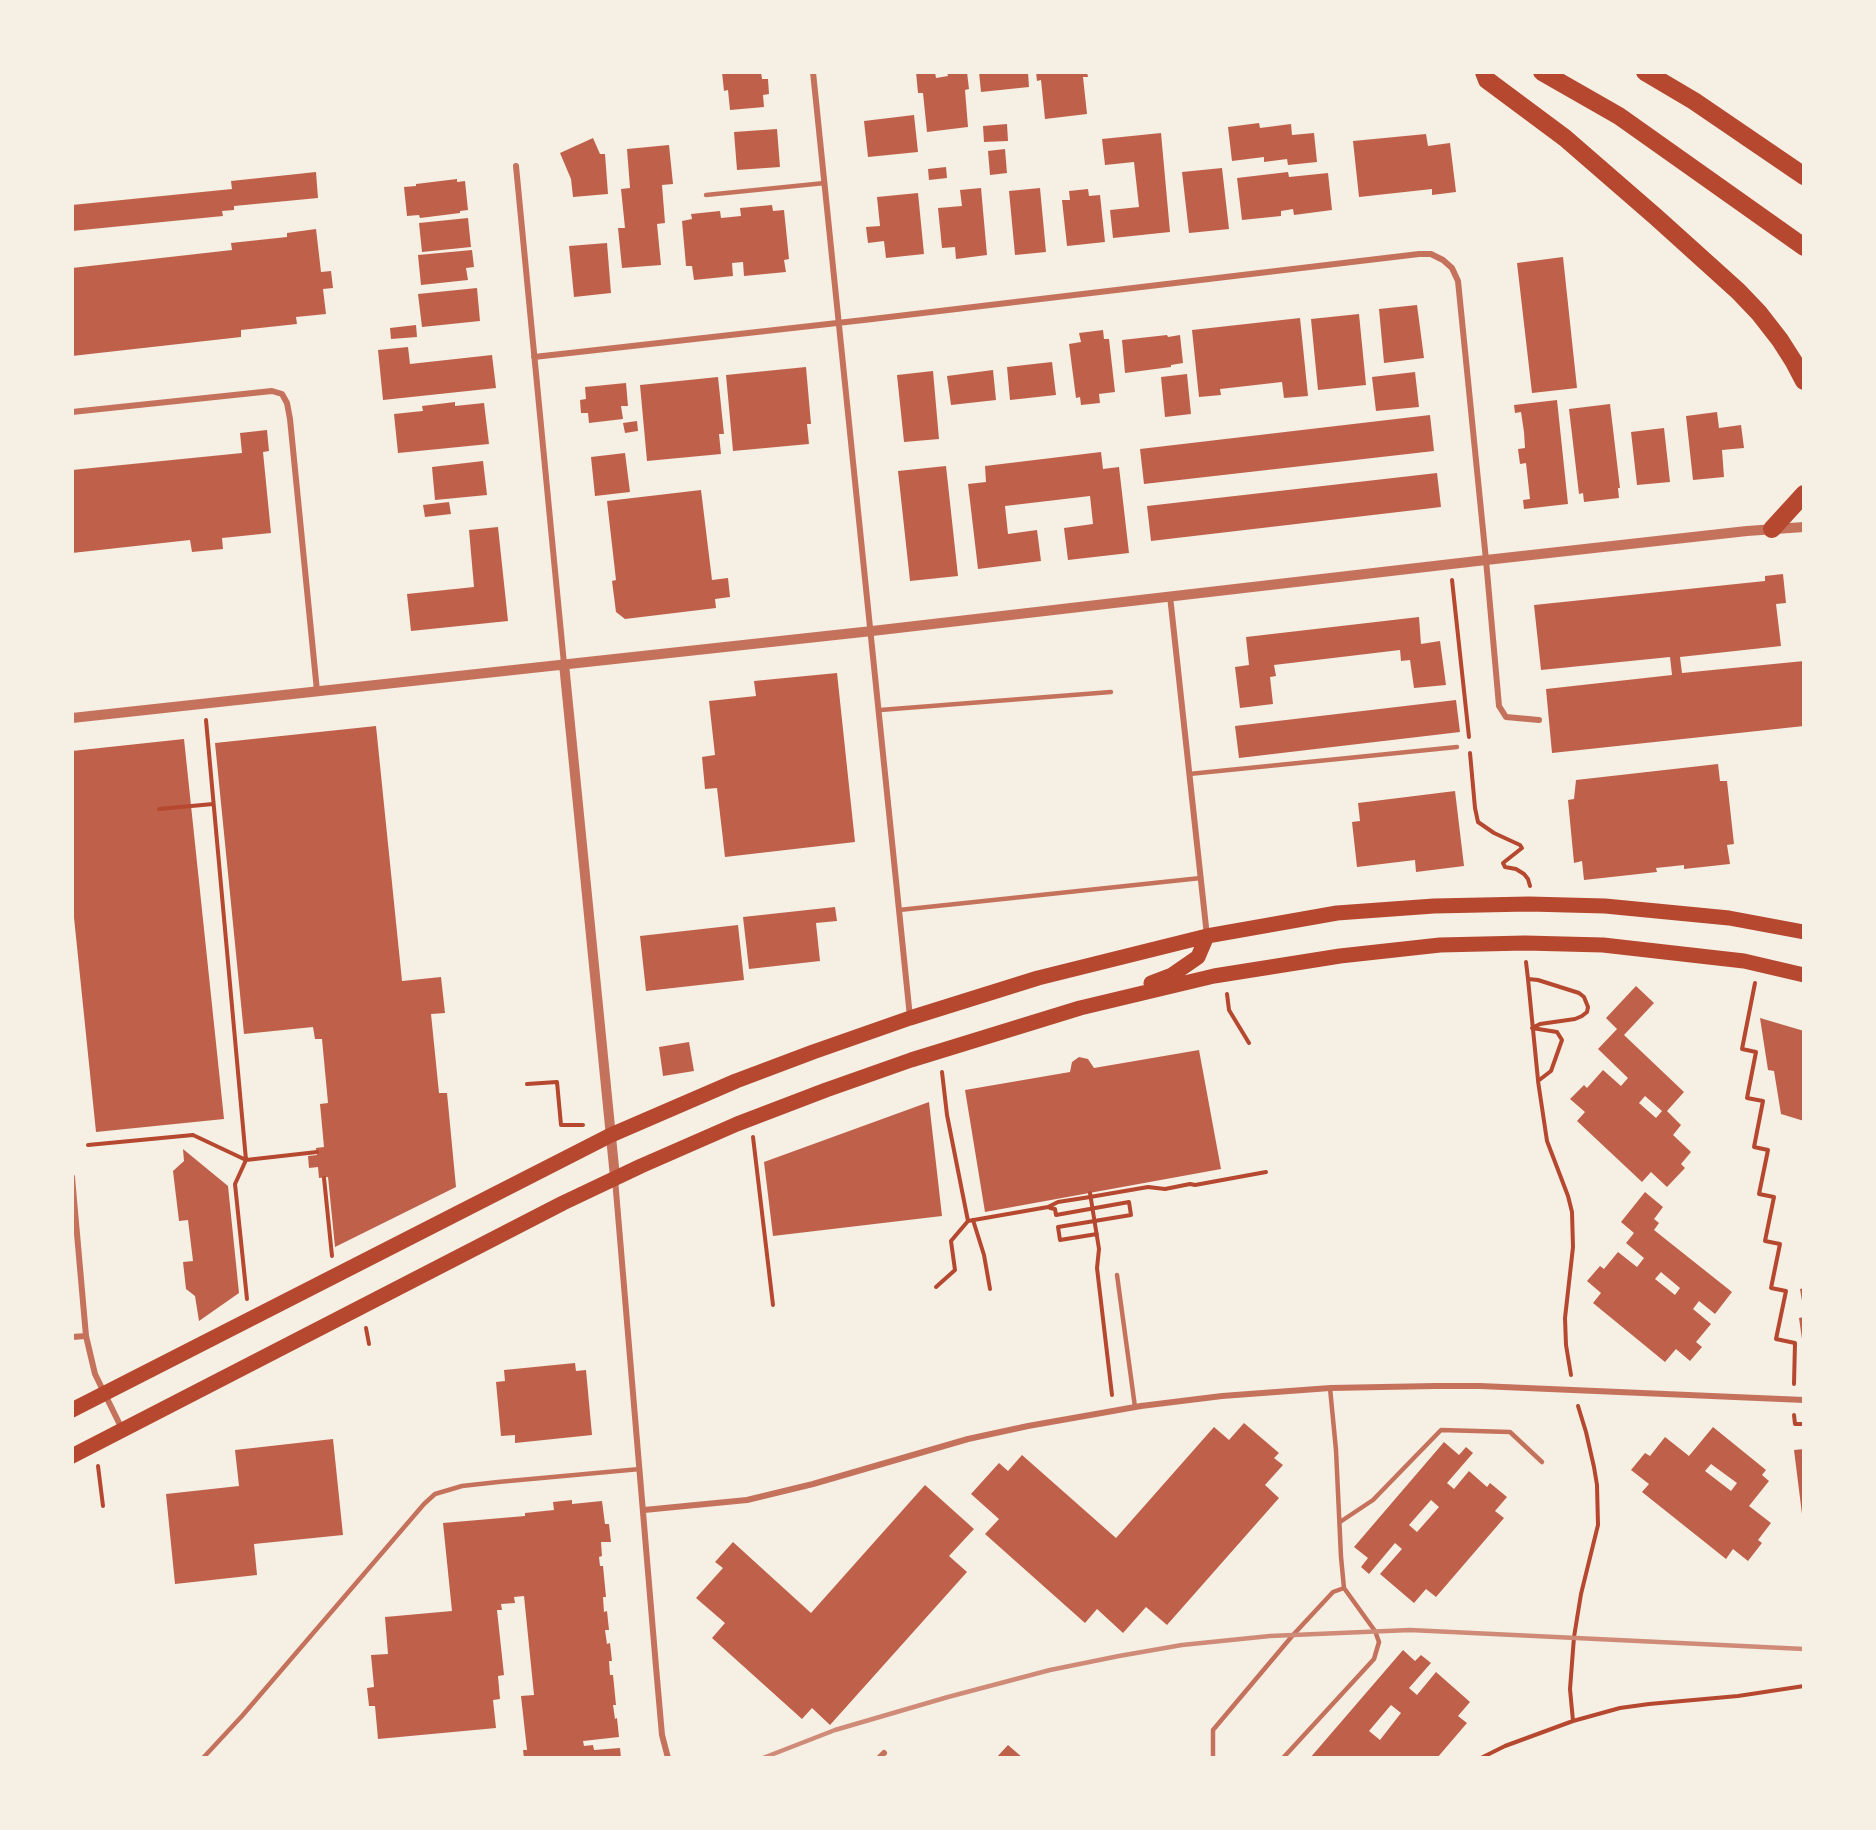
<!DOCTYPE html>
<html>
<head>
<meta charset="utf-8">
<style>
	body { margin:0 }
	#map { position:relative; width:1876px; height:1830px; overflow:hidden; background:#f6efe4; font-family:"Asap Condensed",sans-serif }
	canvas { display:block }
	.frame { position:absolute; inset:0; border:74px solid #f6efe4; pointer-events:none }
</style>
</head>
<body>
<div id="map">
<canvas width="1876" height="1830"></canvas>
<div class="frame"></div>
</div>
<script>
const g = document.querySelector('canvas').getContext('2d');
g.lineJoin = 'round';
function fill(path, color) {
  g.fillStyle = color;
  g.fill(path, 'evenodd');
}
function poly(rows) {
  const path = new Path2D();
  for (const r of rows) {
    path.moveTo(r[0], r[1]);
    for (let i = 2; i < r.length; i += 2) path.lineTo(r[i], r[i + 1]);
  }
  return path;
}
function strokePath(path, color, width, dash) {
  g.strokeStyle = color;
  g.lineWidth = width;
  g.lineCap = dash ? 'butt' : 'round';
  g.setLineDash(dash || []);
  g.stroke(path);
}
fill(poly([
	[722,72,761,72,762,79,768,79,769,94,763,95,764,107,730,110,728,90,724,91],
	[916,72,935,72,936,78,948,76,947,72,967,72,969,89,965,90,968,127,927,132,923,93,918,93],
	[979,72,1028,72,1029,87,981,92],
	[1036,72,1087,72,1088,77,1083,77,1087,114,1045,119,1041,80,1037,81],
	[914,115,918,152,868,157,864,121],
	[1259,123,1260,128,1291,124,1292,135,1314,133,1317,162,1288,165,1287,159,1264,162,1264,157,1232,161,1228,127],
	[1007,124,1008,141,984,142,983,126],
	[777,129,780,167,737,170,734,132],
	[1161,133,1170,232,1113,238,1110,210,1139,207,1134,162,1105,165,1102,139],
	[1426,134,1428,146,1450,143,1456,192,1432,195,1432,189,1359,197,1353,141],
	[593,138,600,154,605,154,608,194,573,197,571,179,560,153],
	[669,145,673,184,662,185,665,223,657,224,661,265,622,268,618,228,625,228,621,189,630,188,627,149],
	[1005,149,1007,173,990,175,988,151],
	[946,167,947,178,929,180,928,169],
	[1222,168,1229,229,1189,233,1182,172],
	[316,172,318,198,234,206,234,210,222,211,223,216,72,231,72,205,232,189,231,181],
	[1288,172,1289,177,1328,173,1332,210,1294,215,1293,209,1281,211,1281,216,1242,220,1237,178],
	[457,179,457,182,465,181,468,210,460,211,460,213,420,218,419,215,407,216,404,187,416,186,416,184],
	[981,188,987,255,956,259,955,247,942,248,938,208,962,206,960,190],
	[1040,188,1046,252,1015,255,1009,191],
	[1088,189,1089,196,1100,195,1105,242,1067,246,1062,200,1070,200,1069,191],
	[918,193,924,254,886,258,884,241,868,243,866,227,880,226,877,197],
	[772,205,773,211,784,210,789,259,784,260,786,272,744,276,743,262,732,263,733,276,694,280,692,266,686,266,682,221,692,219,691,214,720,211,721,218,741,216,740,208],
	[468,218,471,247,422,252,419,223],
	[316,229,321,272,331,271,333,288,323,289,326,314,296,317,297,324,241,330,241,337,72,356,72,268,232,250,231,243,287,237,287,233],
	[607,243,611,293,574,297,569,246],
	[472,250,474,267,466,268,468,280,421,285,418,255],
	[1563,257,1577,388,1532,393,1517,263],
	[477,288,480,321,422,327,418,294],
	[1417,305,1424,358,1384,363,1379,309],
	[1359,314,1366,385,1318,390,1311,319],
	[1300,318,1308,396,1284,398,1282,382,1220,389,1221,395,1199,397,1192,330],
	[416,325,417,337,391,339,390,328],
	[1103,330,1104,339,1109,339,1115,392,1099,394,1100,403,1081,405,1080,397,1076,398,1069,344,1081,342,1079,333],
	[1167,335,1168,337,1180,335,1183,363,1171,365,1171,367,1125,373,1122,340],
	[408,347,410,364,492,355,496,388,383,400,378,350],
	[1052,362,1056,395,1010,400,1007,367],
	[806,367,811,424,807,424,809,444,733,451,726,375],
	[993,370,996,400,951,405,947,376],
	[933,371,939,439,904,442,897,375],
	[1415,372,1419,407,1376,411,1372,377],
	[1187,374,1191,414,1165,417,1161,377],
	[718,377,724,434,719,434,721,454,647,461,640,385],
	[626,383,628,406,621,406,623,419,589,423,588,413,581,413,580,400,586,399,585,387],
	[1557,400,1568,504,1524,509,1523,500,1530,499,1526,463,1520,464,1518,449,1525,448,1524,432,1521,412,1515,413,1514,405],
	[455,402,455,406,484,403,489,444,398,453,394,414,423,411,422,406],
	[1610,404,1620,488,1618,488,1619,498,1584,502,1583,493,1579,494,1569,409],
	[1717,412,1719,428,1741,425,1744,448,1722,450,1724,477,1693,480,1686,416],
	[1430,415,1434,451,1144,484,1140,449],
	[637,421,638,431,625,433,623,423],
	[1664,428,1670,482,1637,485,1631,432],
	[267,430,269,451,263,452,271,533,222,538,223,549,192,552,190,540,72,553,72,470,242,453,240,433],
	[1101,452,1103,469,1119,467,1129,553,1068,560,1064,528,1093,524,1090,496,1005,506,1008,534,1037,530,1041,561,978,569,968,484,986,482,985,466],
	[625,453,630,492,595,496,591,457],
	[483,461,487,495,435,500,432,467],
	[946,466,958,576,910,581,898,471],
	[1437,473,1441,507,1151,541,1147,506],
	[701,490,712,580,728,578,730,597,715,599,716,608,625,619,616,612,612,581,616,580,607,501],
	[449,502,451,514,425,517,423,505],
	[498,527,508,621,411,631,407,594,474,587,469,530],
	[1783,574,1786,603,1776,604,1781,646,1680,657,1682,673,1804,661,1804,726,1552,753,1546,689,1672,675,1670,657,1541,670,1534,605,1765,581,1765,576],
	[1419,617,1421,644,1440,641,1446,685,1414,688,1410,660,1401,661,1400,650,1274,665,1276,676,1270,677,1273,704,1240,708,1235,667,1249,665,1246,637],
	[837,673,855,842,725,857,717,788,705,789,702,757,715,755,709,701,756,696,754,681],
	[1456,700,1460,732,1239,758,1235,726],
	[376,726,402,981,441,977,445,1013,431,1014,439,1093,447,1093,456,1187,335,1247,328,1177,319,1178,318,1167,309,1168,308,1156,317,1155,316,1148,324,1147,320,1104,328,1103,322,1039,315,1039,313,1027,244,1034,215,743],
	[184,739,224,1119,96,1132,72,898,72,751],
	[1718,764,1720,781,1727,781,1734,844,1727,845,1730,864,1684,869,1684,865,1656,868,1657,872,1584,880,1582,861,1574,863,1568,800,1574,799,1576,780],
	[1455,791,1464,866,1416,872,1415,860,1357,867,1352,822,1360,821,1358,803],
	[835,907,837,921,816,923,820,961,749,969,743,917],
	[738,925,744,980,646,991,640,936],
	[1636,986,1654,1003,1624,1035,1684,1092,1667,1111,1681,1125,1673,1135,1691,1152,1681,1164,1685,1168,1667,1187,1651,1172,1642,1182,1577,1121,1585,1112,1570,1099,1584,1085,1587,1088,1603,1070,1621,1086,1628,1078,1598,1049,1617,1029,1606,1018],
	[1645,1096,1662,1111,1656,1118,1639,1103],
	[1760,1018,1804,1031,1804,1121,1781,1114,1774,1071,1768,1070],
	[689,1042,694,1071,663,1076,659,1047],
	[1199,1050,1221,1169,985,1212,965,1090,1070,1072,1072,1062,1079,1057,1088,1059,1094,1068],
	[929,1102,942,1216,773,1236,764,1162],
	[183,1149,228,1186,239,1293,199,1321,195,1296,186,1289,183,1262,193,1261,188,1220,179,1221,173,1171,184,1161],
	[1645,1192,1663,1207,1654,1219,1659,1223,1654,1230,1732,1292,1715,1314,1699,1301,1693,1309,1711,1324,1696,1342,1702,1347,1690,1361,1676,1349,1665,1362,1593,1303,1601,1293,1587,1281,1600,1266,1604,1269,1618,1252,1637,1267,1644,1258,1626,1243,1634,1233,1621,1222],
	[1661,1272,1680,1288,1675,1295,1655,1279],
	[1804,1288,1804,1307,1803,1307,1800,1289],
	[1804,1317,1804,1346,1803,1346,1799,1318],
	[575,1363,576,1371,586,1370,592,1435,515,1443,515,1435,501,1436,496,1382,505,1381,504,1370],
	[1244,1423,1279,1453,1274,1458,1283,1465,1265,1485,1279,1498,1167,1625,1146,1607,1123,1633,1097,1609,1085,1623,985,1534,999,1519,971,1494,999,1463,1008,1471,1022,1455,1116,1538,1214,1427,1229,1440],
	[1713,1427,1766,1470,1762,1475,1769,1481,1749,1506,1771,1523,1758,1540,1762,1543,1748,1561,1733,1549,1726,1559,1642,1492,1649,1484,1631,1470,1645,1453,1650,1456,1665,1437,1689,1456],
	[1711,1464,1737,1483,1731,1491,1705,1471],
	[333,1439,343,1535,254,1544,257,1575,175,1584,166,1494,239,1486,235,1450],
	[1444,1442,1459,1455,1466,1447,1473,1453,1447,1483,1454,1489,1469,1471,1487,1487,1490,1483,1507,1497,1495,1511,1504,1518,1436,1597,1426,1589,1414,1603,1380,1574,1402,1549,1395,1543,1369,1574,1361,1567,1368,1558,1354,1547],
	[1431,1500,1439,1507,1417,1532,1409,1525],
	[1804,1449,1804,1514,1802,1514,1794,1450],
	[925,1485,974,1529,949,1556,967,1572,830,1725,812,1708,802,1719,712,1638,725,1623,696,1598,723,1568,715,1562,733,1542,811,1613],
	[572,1500,572,1504,602,1501,605,1524,609,1524,611,1542,601,1542,602,1556,599,1557,600,1566,603,1566,606,1597,603,1597,604,1612,607,1611,609,1630,605,1630,607,1644,610,1643,612,1661,609,1661,610,1675,613,1675,616,1705,613,1705,615,1719,617,1718,619,1737,583,1741,584,1746,593,1745,594,1750,620,1748,621,1758,524,1758,523,1750,527,1750,521,1696,534,1695,524,1596,514,1597,515,1603,501,1604,502,1610,497,1610,504,1675,498,1676,500,1699,493,1700,496,1728,378,1739,375,1706,369,1706,367,1688,374,1687,371,1655,388,1654,385,1617,452,1611,443,1523,525,1516,525,1513,554,1510,553,1502],
	[1403,1650,1415,1661,1421,1655,1431,1663,1409,1688,1417,1695,1436,1672,1470,1702,1458,1716,1467,1723,1437,1758,1351,1758,1349,1756,1347,1758,1310,1758],
	[1391,1705,1401,1713,1380,1740,1369,1731],
	[1008,1745,1023,1758,996,1758]
]), '#bf614a');
strokePath(poly([
	[1452,580,1469,737],
	[206,720,246,1160,235,1184,247,1299],
	[1470,753,1475,808,1478,822,1494,833,1520,845,1522,848,1503,863,1505,867,1516,869,1524,874,1528,879,1530,886],
	[159,809,213,804],
	[1526,962,1528,979,1538,980,1579,993,1584,997,1588,1007,1587,1012,1582,1016,1575,1019,1540,1024,1532,1028,1557,1032,1562,1040,1551,1071,1538,1081,1547,1141,1568,1196,1572,1212,1573,1247,1565,1318,1566,1345,1571,1375],
	[1528,979,1538,1080],
	[1755,983,1742,1049,1756,1052,1747,1098,1763,1101,1754,1147,1768,1150,1759,1194,1774,1197,1765,1241,1780,1244,1771,1288,1786,1291,1776,1339,1795,1343,1794,1384],
	[1227,994,1229,1010,1249,1043],
	[942,1072,947,1115,968,1221,1048,1207,1058,1202,1090,1197,1148,1187,1165,1189,1190,1184,1195,1185,1266,1172],
	[527,1084,557,1082,561,1125,583,1125],
	[753,1137,773,1305],
	[88,1145,193,1135,246,1160,317,1152],
	[324,1178,332,1256],
	[1090,1193,1099,1249,1097,1268,1112,1395],
	[1050,1208,1055,1209,1056,1215,1129,1202,1131,1215,1058,1227,1060,1240,1097,1234],
	[973,1220,984,1255,990,1289],
	[936,1287,955,1270,951,1241,968,1221],
	[366,1328,369,1344],
	[1794,1415,1795,1424,1804,1424],
	[98,1466,103,1506],
	[1573,1721,1570,1689,1574,1637,1581,1594,1598,1525,1597,1485,1594,1467,1586,1432,1578,1406],
	[1481,1758,1505,1746,1573,1721,1620,1708,1649,1704,1738,1696,1804,1686]
]), '#b5482f', 4);
strokePath(poly([
	[706,195,825,183],
	[880,710,1111,692],
	[1189,774,1457,747],
	[899,910,1201,878],
	[1117,1275,1135,1407],
	[1340,1522,1373,1500,1441,1430,1510,1432,1542,1462],
	[203,1758,242,1716,424,1504,435,1494,462,1486,498,1482,640,1469],
	[1213,1758,1213,1730,1293,1635,1333,1592,1344,1588],
	[1283,1758,1374,1659,1379,1642,1375,1631,1344,1588,1341,1557,1336,1450,1330,1388]
]), '#c5725c', 4.5);
strokePath(poly([
	[813,72,910,1017],
	[516,166,564,664],
	[534,357,864,320,1419,254,1431,254,1443,260,1452,268,1458,281,1486,560,1499,706,1506,717,1539,720],
	[72,412,272,391,282,394,287,403,290,419,317,691],
	[1170,596,1207,936],
	[72,1177,86,1336,95,1374,122,1429],
	[615,1179,656,1667,662,1735,668,1758],
	[72,1337,86,1336],
	[644,1510,747,1500,813,1484,968,1439,1028,1426,1141,1406,1222,1396,1330,1388,1435,1386,1480,1386,1804,1400],
	[879,1758,884,1753]
]), '#c5725c', 6);
strokePath(poly([
	[564,664,615,1177],
	[72,718,872,631,1486,560,1747,531,1804,527]
]), '#c5725c', 10);
strokePath(poly([
	[1151,983,1172,975,1198,957,1207,936],
	[72,1410,611,1135,736,1081,813,1052,910,1018,1038,978,1207,936,1337,913,1434,906,1529,904,1605,906,1729,918,1804,932],
	[72,1456,563,1203,641,1166,737,1124,826,1090,911,1060,1080,1008,1214,976,1340,956,1440,945,1525,943,1603,945,1744,961,1804,975]
]), '#b5482f', 15);
strokePath(poly([
	[1484,72,1487,80,1565,138,1656,217,1738,291,1759,313,1780,340,1794,362,1804,381],
	[1542,72,1619,116,1804,247],
	[1645,72,1694,101,1804,176],
	[1772,529,1804,494]
]), '#b5482f', 18);
strokePath(poly([
	[763,1758,835,1730,948,1697,1050,1670,1119,1656,1182,1645,1270,1636,1410,1630,1804,1649]
]), '#cf8b77', 4.5);
</script>
</body>
</html>
